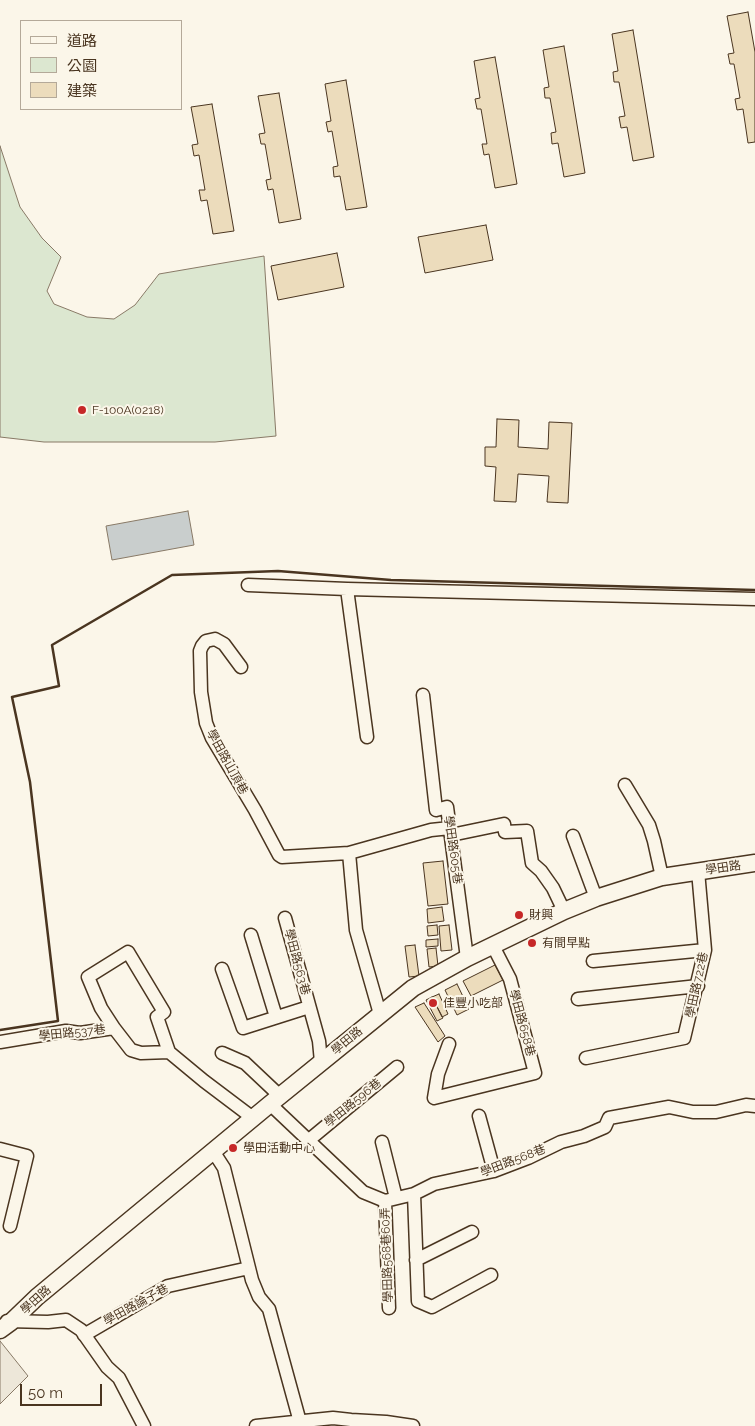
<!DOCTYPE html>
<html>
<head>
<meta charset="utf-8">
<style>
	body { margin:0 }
	#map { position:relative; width:755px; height:1426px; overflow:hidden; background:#fbf6e9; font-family:Raleway,"Noto Sans TC",sans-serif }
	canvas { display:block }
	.legend { position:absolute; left:20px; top:20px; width:162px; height:90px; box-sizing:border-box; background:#fbf6e9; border:1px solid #b4a999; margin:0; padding:6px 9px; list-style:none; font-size:15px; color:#4a3520 }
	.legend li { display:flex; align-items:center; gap:10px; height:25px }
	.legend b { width:25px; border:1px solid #b4a999 }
	.scale { position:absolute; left:20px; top:1384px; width:82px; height:22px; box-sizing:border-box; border:2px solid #4a3520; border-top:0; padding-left:6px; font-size:15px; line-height:18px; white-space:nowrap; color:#4a3520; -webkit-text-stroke:4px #fbf6e9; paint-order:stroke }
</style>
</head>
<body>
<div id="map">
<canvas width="755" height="1426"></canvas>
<ul class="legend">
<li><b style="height:6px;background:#fbf6e9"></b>道路</li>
<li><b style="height:14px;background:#dce7d0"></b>公園</li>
<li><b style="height:14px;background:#ecdcbc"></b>建築</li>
</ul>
<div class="scale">50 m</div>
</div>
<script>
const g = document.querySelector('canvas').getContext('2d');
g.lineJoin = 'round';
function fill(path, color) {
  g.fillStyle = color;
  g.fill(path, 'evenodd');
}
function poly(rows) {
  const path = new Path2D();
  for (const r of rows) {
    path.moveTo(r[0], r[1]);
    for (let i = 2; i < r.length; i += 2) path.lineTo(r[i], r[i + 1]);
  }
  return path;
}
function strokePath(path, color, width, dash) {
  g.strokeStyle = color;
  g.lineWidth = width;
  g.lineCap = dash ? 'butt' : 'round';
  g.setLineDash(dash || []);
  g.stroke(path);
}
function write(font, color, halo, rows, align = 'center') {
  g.font = font + ' Raleway,"Noto Sans TC",sans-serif';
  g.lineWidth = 4;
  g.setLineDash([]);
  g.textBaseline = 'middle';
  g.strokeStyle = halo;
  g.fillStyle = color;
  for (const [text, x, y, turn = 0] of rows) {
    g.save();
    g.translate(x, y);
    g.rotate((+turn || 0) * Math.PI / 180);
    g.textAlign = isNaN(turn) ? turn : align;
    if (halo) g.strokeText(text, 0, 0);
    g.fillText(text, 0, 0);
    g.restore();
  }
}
const green = poly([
	[0,146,20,207,42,238,61,257,47,291,54,304,87,317,114,319,135,305,159,274,264,256,276,436,215,442,44,442,0,437,0,146]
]);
fill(green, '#dce7d0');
strokePath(green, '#887966', 1);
const parking = poly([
	[0,1341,28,1376,0,1404,0,1341]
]);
fill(parking, '#ede7d9');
strokePath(parking, '#887966', 1);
const water = poly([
	[188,511,194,545,112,560,106,526,188,511]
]);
fill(water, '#c9cecd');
strokePath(water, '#887966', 1);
const building = poly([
	[748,12,755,52,755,142,748,143,743,109,737,110,735,99,740,98,734,64,730,64,728,54,734,53,727,16,748,12],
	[633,30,654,157,633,161,627,127,621,128,619,117,625,116,619,82,614,82,613,72,618,71,612,34,633,30],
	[564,46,585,173,564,177,558,143,552,144,551,133,556,132,550,98,545,98,544,88,549,87,543,50,564,46],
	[495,57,517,184,495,188,489,154,484,155,482,144,487,144,481,109,477,109,475,99,480,98,474,61,495,57],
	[346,80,367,207,346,210,340,176,334,177,333,167,338,166,332,131,328,132,326,122,331,121,325,84,346,80],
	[279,93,301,219,279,223,273,189,268,190,266,180,271,179,265,144,261,144,259,134,265,133,258,96,279,93],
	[212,104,234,231,213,234,207,200,201,201,199,190,205,190,199,155,194,156,192,145,198,144,191,107,212,104],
	[486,225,493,260,425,273,418,237,486,225],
	[337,253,344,287,278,300,271,266,337,253],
	[497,419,519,420,518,447,548,449,549,422,572,423,568,503,547,502,549,476,518,474,516,502,494,501,496,467,485,466,485,447,496,447,497,419],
	[443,861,448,904,428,906,423,863,443,861],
	[442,907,444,921,428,923,427,909,442,907],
	[437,925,438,935,428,936,427,926,437,925],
	[449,925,452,950,441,951,439,926,449,925],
	[438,939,438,946,426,947,426,940,438,939],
	[415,945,419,976,409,977,405,946,415,945],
	[436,948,438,966,429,967,427,949,436,948],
	[495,965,503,980,471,996,463,981,495,965],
	[457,984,469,1009,457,1015,445,990,457,984],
	[439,994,448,1014,442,1017,432,997,439,994],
	[432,997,443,1018,437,1021,426,1000,432,997],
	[424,1003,445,1036,438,1042,415,1007,424,1003]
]);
fill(building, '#ecdcbc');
strokePath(building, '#4a3520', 1);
const minor = poly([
	[248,585,347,589,755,599],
	[347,589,367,737],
	[241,667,224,644,215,639,206,641,202,646,200,651,201,692,206,723,212,738,255,810,279,855,282,857,349,853,431,830,450,828],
	[423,695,436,810,447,807,467,958],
	[625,785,649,825,654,841,662,877],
	[451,835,504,824,505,832,527,831,532,863,541,871,553,888,564,911],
	[573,836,596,898],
	[349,853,356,930,380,1014],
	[285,918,319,1041,321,1062],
	[251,935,276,1017],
	[593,961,705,950],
	[222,969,243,1028,309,1007],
	[578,999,698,986],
	[114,1028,101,1008,88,977,128,952,164,1012,157,1017,169,1052,204,1081,253,1118],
	[0,1042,66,1031,80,1033,114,1028,131,1050,141,1053,169,1052],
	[449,1044,438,1074,434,1098,535,1073,510,979,493,946],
	[222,1053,245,1063,280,1096],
	[586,1058,684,1038,705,950,698,871],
	[270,1104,363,1192,385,1201,414,1194,434,1184,494,1171,528,1158,561,1142,584,1136,605,1127,609,1118,669,1107,693,1112,716,1112,746,1105,755,1106],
	[479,1116,494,1171],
	[309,1140,397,1067],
	[382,1142,396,1198],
	[0,1149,27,1156,10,1226],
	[213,1151,224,1168,252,1280,259,1297,269,1309,300,1422],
	[414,1194,418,1301,432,1307,491,1275],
	[385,1201,389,1308],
	[416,1260,472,1232],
	[7,1321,48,1322,66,1320,81,1330,107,1367,119,1378,144,1426],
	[84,1335,168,1286,249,1268],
	[256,1426,333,1418,351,1420,386,1422,413,1426]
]);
const major = poly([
	[0,1330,11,1322,37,1297,270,1104,413,988,467,958,564,911,596,898,662,877,755,863]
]);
strokePath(minor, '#4a3520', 15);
strokePath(major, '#4a3520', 19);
strokePath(minor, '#fbf6e9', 12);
strokePath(major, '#fbf6e9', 16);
strokePath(poly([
	[0,1030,58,1021,30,782,12,697,59,686,52,645,172,575,278,571,391,580,755,590]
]), '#4a3520', 2.5);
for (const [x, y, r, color] of [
	[82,410,5,"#c62828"],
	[519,915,5,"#c62828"],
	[532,943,5,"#c62828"],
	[433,1003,5,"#c62828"],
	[233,1148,5,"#c62828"]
]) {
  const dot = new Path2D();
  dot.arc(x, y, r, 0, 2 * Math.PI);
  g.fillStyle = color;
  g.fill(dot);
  strokePath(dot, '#fbf6e9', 2);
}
write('12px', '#4a3520', '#fbf6e9', [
	["F-100A(0218)",92,410],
	["財興",529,915],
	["有間早點",542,943],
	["佳豐小吃部",443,1003],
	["學田活動中心",243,1148]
], 'left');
write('12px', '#4a3520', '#fbf6e9', [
	["學田路山頂巷",227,762,61],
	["學田路605巷",453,850,82],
	["學田路",723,868,-8],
	["學田路563巷",297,962,75],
	["學田路722巷",697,985,-78],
	["學田路658巷",522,1023,75],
	["學田路537巷",72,1033,-6],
	["學田路",347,1041,-40],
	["學田路596巷",353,1103,-39],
	["學田路568巷",513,1161,-21],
	["學田路568巷60弄",387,1255,-92],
	["學田路",36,1300,-42],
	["學田路論子巷",136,1305,-29]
]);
</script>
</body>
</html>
